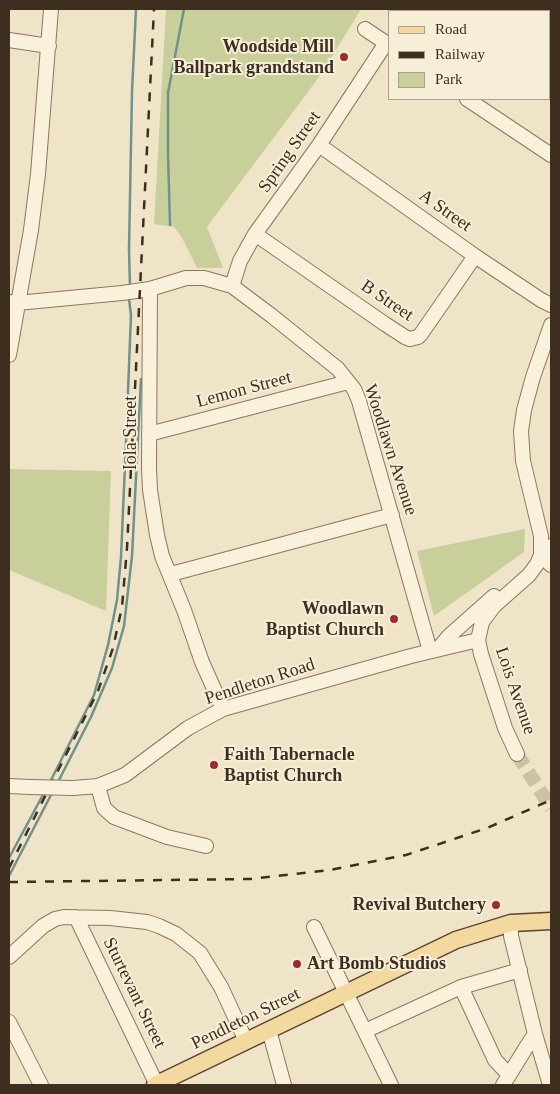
<!DOCTYPE html>
<html>
<head>
<meta charset="utf-8">
<style>
	body { margin:0 }
	#map { position:relative; width:560px; height:1094px; overflow:hidden; background:#f0e4c8; font-family:Georgia,serif }
	canvas { display:block }
	.frame { position:absolute; inset:0; border:10px solid #3d2e20; pointer-events:none }
	.legend { position:absolute; left:388px; top:10px; width:162px; height:90px; box-sizing:border-box; background:#f7eed8; border:1px solid #ada18e; margin:0; padding:6px 9px; list-style:none; font-size:15px; color:#3d2e20 }
	.legend li { display:flex; align-items:center; gap:10px; height:25px }
	.legend b { width:25px; border:1px solid #ada18e }
</style>
</head>
<body>
<div id="map">
<canvas width="560" height="1094"></canvas>
<div class="frame"></div>
<ul class="legend">
<li><b style="height:6px;background:#f3d9a0"></b>Road</li>
<li><b style="height:6px;background:#3d2e20"></b>Railway</li>
<li><b style="height:14px;background:#c9cf9b"></b>Park</li>
</ul>
</div>
<script>
const g = document.querySelector('canvas').getContext('2d');
g.lineJoin = 'round';
function fill(path, color) {
  g.fillStyle = color;
  g.fill(path, 'evenodd');
}
function poly(rows) {
  const path = new Path2D();
  for (const r of rows) {
    path.moveTo(r[0], r[1]);
    for (let i = 2; i < r.length; i += 2) path.lineTo(r[i], r[i + 1]);
  }
  return path;
}
function strokePath(path, color, width, dash) {
  g.strokeStyle = color;
  g.lineWidth = width;
  g.lineCap = dash ? 'butt' : 'round';
  g.setLineDash(dash || []);
  g.stroke(path);
}
function write(font, color, halo, rows, align = 'center') {
  g.font = font + ' Georgia,serif';
  g.lineWidth = 4;
  g.setLineDash([]);
  g.textBaseline = 'middle';
  g.strokeStyle = halo;
  g.fillStyle = color;
  for (const [text, x, y, turn = 0] of rows) {
    g.save();
    g.translate(x, y);
    g.rotate((+turn || 0) * Math.PI / 180);
    g.textAlign = isNaN(turn) ? turn : align;
    if (halo) g.strokeText(text, 0, 0);
    g.fillText(text, 0, 0);
    g.restore();
  }
}
fill(poly([
	[166,9,361,9,322,73,207,227,223,268,197,268,182,238,174,227,154,224],
	[9,469,111,471,106,611,9,570],
	[525,529,524,552,434,616,417,551]
]), '#c9cf9b');
strokePath(poly([
	[170,225,168,154,168,93,184,9],
	[130,287,129,249,132,91,136,9],
	[50,782,94,695,108,645,117,600,121,557,126,442,131,315,129,299],
	[57,784,91,717,112,668,124,626,132,556,141,379],
	[9,858,45,791],
	[9,876,52,793]
]), '#6f938a', 2.5);
strokePath(poly([
	[517,754,551,808]
]), '#ccc0a6', 14, [14, 7]);
const minor = poly([
	[365,29,389,45],
	[9,40,49,46],
	[467,99,551,155],
	[319,145,475,256,541,300,551,305],
	[255,234,385,324,405,337,410,339,418,337,421,334,475,256],
	[232,286,240,261,255,234,319,145,386,43],
	[150,289,149,468,150,490,157,535,162,556,184,610,202,662,223,709],
	[9,302,17,303,122,293,150,289,186,278,204,278,232,286,272,316,338,369,354,389,359,401,430,651],
	[9,355,31,230,38,174,51,9],
	[149,434,348,382],
	[551,546,541,555,551,565],
	[171,574,392,515],
	[438,649,449,636,494,596],
	[517,754,505,728,481,654,478,640,482,622,494,606,529,575,537,564,541,555,541,536,523,461,521,431,524,410,533,377,551,325],
	[9,786,30,787],
	[98,786,104,808,114,817,167,837,206,846],
	[73,788,98,786,125,775,188,728,223,709,411,656,478,640],
	[76,917,157,1085],
	[511,923,511,936,535,1034,550,1085],
	[314,927,391,1085],
	[9,957,43,926,55,919,64,917,110,918,147,922,159,926,176,934,200,953,221,987,246,1041],
	[461,987,495,1060,509,1075],
	[9,1022,41,1085],
	[269,1030,284,1085],
	[365,1031,461,987,520,970],
	[503,1085,527,1046,535,1034]
]);
const major = poly([
	[155,1085,456,940,511,923,551,921]
]);
strokePath(minor, '#8d765c', 16);
strokePath(major, '#5b4430', 19);
strokePath(minor, '#faf1dc', 14);
strokePath(major, '#f3d9a0', 16);
strokePath(poly([
	[9,868,98,691,113,648,122,607,127,548,154,9],
	[9,882,250,879,330,870,406,855,487,828,551,800]
]), '#3d2e20', 2.5, [9, 9]);
const minorBridge = poly([
	[30,787,73,788]
]);
strokePath(minorBridge, '#8d765c', 16, []);
strokePath(minorBridge, '#faf1dc', 14);
for (const [x, y, r, color] of [
	[344,57,5,"#9e2a2b"],
	[394,619,5,"#9e2a2b"],
	[214,765,5,"#9e2a2b"],
	[496,905,5,"#9e2a2b"],
	[297,964,5,"#9e2a2b"]
]) {
  const dot = new Path2D();
  dot.arc(x, y, r, 0, 2 * Math.PI);
  g.fillStyle = color;
  g.fill(dot);
  strokePath(dot, '#f7eed8', 2);
}
write('bold 18px', '#3d2e20', '#f7eed8', [
	["Woodside Mill",334,47],
	["Ballpark grandstand",334,68],
	["Woodlawn",384,609],
	["Baptist Church",384,630],
	["Faith Tabernacle",224,755,"left"],
	["Baptist Church",224,776,"left"],
	["Revival Butchery",486,905],
	["Art Bomb Studios",307,964,"left"]
], 'right');
write('18px', '#3d2e20', '#f7eed8', [
	["Spring Street",290,152,-55],
	["A Street",445,211,35],
	["B Street",387,301,34],
	["Lemon Street",244,390,-15],
	["Iola Street",131,433,-90],
	["Woodlawn Avenue",390,450,72],
	["Pendleton Road",260,682,-18],
	["Lois Avenue",515,691,71],
	["Sturtevant Street",134,993,64],
	["Pendleton Street",246,1019,-26]
]);
</script>
</body>
</html>
